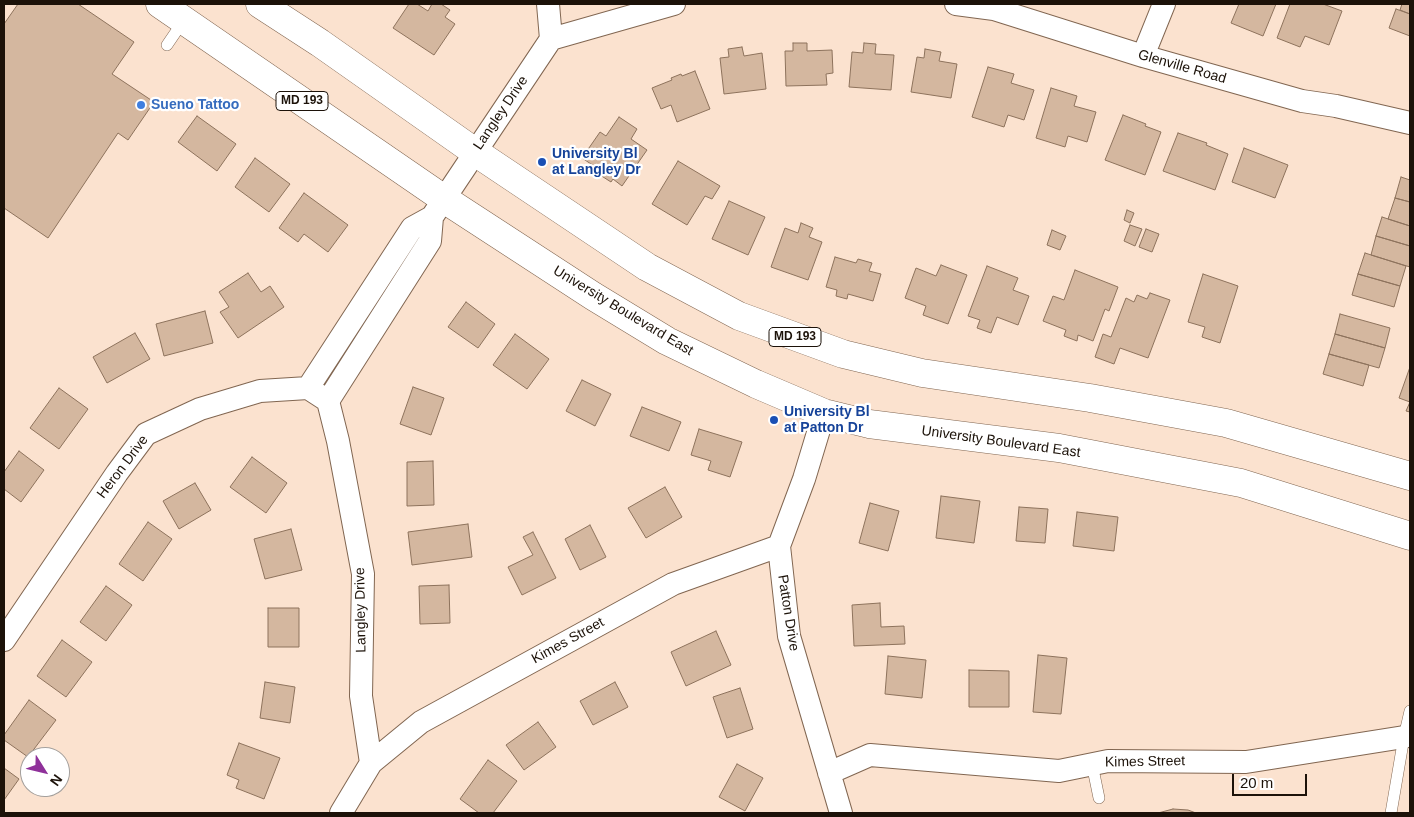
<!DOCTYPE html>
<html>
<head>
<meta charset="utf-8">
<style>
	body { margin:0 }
	#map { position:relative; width:1414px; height:817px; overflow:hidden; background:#fbe2cf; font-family:Arial,sans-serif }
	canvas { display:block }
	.frame { position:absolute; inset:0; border:5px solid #1c1209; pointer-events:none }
	.north { position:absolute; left:20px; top:747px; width:50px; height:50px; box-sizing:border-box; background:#fff; border:1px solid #a4a09d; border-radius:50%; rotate:126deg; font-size:14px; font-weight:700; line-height:20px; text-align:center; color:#1c1209 }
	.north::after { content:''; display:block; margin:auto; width:18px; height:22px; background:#8f319a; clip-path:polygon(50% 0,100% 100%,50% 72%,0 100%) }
	.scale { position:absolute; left:1232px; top:774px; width:75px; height:22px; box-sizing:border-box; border:2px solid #1c1209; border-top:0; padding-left:6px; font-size:15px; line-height:18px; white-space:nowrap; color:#1c1209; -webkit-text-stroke:4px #fff; paint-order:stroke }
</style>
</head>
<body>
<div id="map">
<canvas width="1414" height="817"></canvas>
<div class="frame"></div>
<div class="north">N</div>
<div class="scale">20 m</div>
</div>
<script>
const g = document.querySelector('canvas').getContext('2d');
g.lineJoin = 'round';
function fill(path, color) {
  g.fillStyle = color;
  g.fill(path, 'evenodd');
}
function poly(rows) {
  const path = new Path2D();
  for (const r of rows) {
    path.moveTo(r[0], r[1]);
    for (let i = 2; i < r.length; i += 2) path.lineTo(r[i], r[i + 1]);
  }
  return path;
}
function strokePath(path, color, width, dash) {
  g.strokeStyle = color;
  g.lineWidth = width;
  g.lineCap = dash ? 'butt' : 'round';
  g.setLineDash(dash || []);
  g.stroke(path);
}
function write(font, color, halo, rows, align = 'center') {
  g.font = font + ' Arial,sans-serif';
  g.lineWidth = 4.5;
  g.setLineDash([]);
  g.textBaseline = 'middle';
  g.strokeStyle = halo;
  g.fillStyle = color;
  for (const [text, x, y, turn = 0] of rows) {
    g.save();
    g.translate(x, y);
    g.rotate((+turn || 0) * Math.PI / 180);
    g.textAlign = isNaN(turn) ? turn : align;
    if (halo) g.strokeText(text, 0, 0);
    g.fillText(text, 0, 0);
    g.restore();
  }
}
const building = poly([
	[18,4,78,4,134,42,112,74,154,102,128,140,118,133,48,238,4,208,4,24,18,4],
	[409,4,417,4,428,11,432,4,441,4,450,10,445,17,455,24,434,55,393,28,409,4],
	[1239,4,1276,4,1263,36,1231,23,1239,4],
	[1290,4,1323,4,1342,11,1329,45,1305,36,1300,47,1277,38,1290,4],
	[1402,4,1410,4,1410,14,1400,10,1402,4],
	[1396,9,1410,14,1410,36,1389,28,1396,9],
	[793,43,807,43,807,51,832,50,833,73,826,74,827,85,786,86,785,51,793,51,793,43],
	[864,43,876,44,875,54,894,55,891,90,849,87,852,52,863,53,864,43],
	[742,47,744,56,762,53,766,89,724,94,720,58,729,57,728,49,742,47],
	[925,49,941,52,939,61,957,64,951,98,911,92,917,57,924,58,925,49],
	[988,67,1014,74,1011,83,1034,90,1024,120,1008,115,1004,127,972,117,988,67],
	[695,71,710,109,677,122,671,105,661,109,652,88,672,80,671,78,681,74,682,76,695,71],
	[1051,88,1077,96,1074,106,1096,112,1087,142,1068,136,1065,147,1036,138,1051,88],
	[1123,115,1146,124,1145,126,1161,132,1145,175,1105,160,1123,115],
	[197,116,236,144,217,171,178,142,197,116],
	[619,117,637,129,631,139,647,150,622,186,613,179,611,182,600,175,603,172,582,158,600,132,606,136,619,117],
	[1178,133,1207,143,1206,145,1228,154,1215,190,1163,171,1178,133],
	[1244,148,1288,165,1275,198,1232,182,1244,148],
	[255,158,290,184,269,212,235,187,255,158],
	[678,161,720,186,712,199,705,196,687,225,652,204,678,161],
	[1401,177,1410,180,1410,202,1395,198,1401,177],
	[304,193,348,225,328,252,304,234,298,242,279,228,304,193],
	[1395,198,1410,202,1410,226,1388,219,1395,198],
	[729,201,765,217,748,255,712,239,729,201],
	[1127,210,1134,213,1130,223,1124,220,1127,210],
	[1382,217,1410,226,1410,246,1376,236,1382,217],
	[801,223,813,228,809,237,822,242,808,280,771,267,785,228,798,233,801,223],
	[1130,225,1142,229,1135,246,1124,241,1130,225],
	[1146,229,1159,234,1152,252,1139,247,1146,229],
	[1052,230,1066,236,1060,250,1047,245,1052,230],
	[1376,236,1410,246,1410,267,1371,255,1376,236],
	[1365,253,1406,266,1400,286,1358,274,1365,253],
	[835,257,856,263,858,259,872,263,869,271,881,274,873,301,848,294,847,299,836,296,837,290,826,287,835,257],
	[941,265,967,275,948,324,923,315,926,306,905,298,916,268,936,276,941,265],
	[987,266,1018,278,1013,290,1029,296,1018,325,997,317,991,333,977,328,980,320,968,316,987,266],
	[1075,270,1118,287,1109,311,1105,309,1093,341,1078,335,1077,341,1064,336,1066,330,1043,321,1053,296,1064,300,1075,270],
	[248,273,261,292,270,286,284,307,238,338,220,312,229,307,219,292,248,273],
	[1203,274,1238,286,1220,343,1202,337,1205,327,1188,322,1203,274],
	[1358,274,1400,286,1394,307,1352,295,1358,274],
	[1150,293,1170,300,1148,358,1120,348,1114,364,1095,357,1103,334,1111,337,1126,298,1134,302,1137,295,1147,299,1150,293],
	[466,302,495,324,478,348,448,327,466,302],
	[205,311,213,343,164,356,156,324,205,311],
	[1340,314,1390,328,1385,348,1335,334,1340,314],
	[135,333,150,359,107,383,93,357,135,333],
	[515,334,549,359,527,389,493,365,515,334],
	[1335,334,1385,348,1379,368,1329,354,1335,334],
	[1329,354,1369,365,1363,386,1323,374,1329,354],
	[1410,367,1410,412,1406,411,1410,402,1399,398,1410,367],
	[582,380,611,394,595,426,566,411,582,380],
	[413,387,444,398,431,435,400,424,413,387],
	[59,388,88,409,59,449,30,428,59,388],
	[642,407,681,422,669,451,630,436,642,407],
	[699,429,742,442,730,477,708,470,711,461,691,455,699,429],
	[19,451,44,470,21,502,4,489,4,472,19,451],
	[252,457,287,483,266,513,230,487,252,457],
	[433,461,434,505,407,506,407,462,433,461],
	[195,483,211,510,179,529,163,501,195,483],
	[665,487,682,517,646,538,628,508,665,487],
	[941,496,980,501,974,543,936,538,941,496],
	[870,503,899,511,888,551,859,543,870,503],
	[1019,507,1048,509,1045,543,1016,541,1019,507],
	[1077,512,1118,517,1114,551,1073,546,1077,512],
	[148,522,172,539,143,581,119,564,148,522],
	[468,524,472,557,412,565,408,532,468,524],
	[590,525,606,557,580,570,565,539,590,525],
	[291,529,302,570,265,579,254,539,291,529],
	[533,532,556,578,522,595,508,567,533,555,523,537,533,532],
	[449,585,450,623,420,624,419,586,449,585],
	[106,586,132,605,106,641,80,622,106,586],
	[880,603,881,627,904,626,905,644,854,646,852,605,880,603],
	[268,608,299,608,299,647,268,647,268,608],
	[716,631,731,665,686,686,671,652,716,631],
	[62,640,92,662,66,697,37,676,62,640],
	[1038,655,1067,658,1061,714,1033,712,1038,655],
	[888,656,926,660,922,698,885,694,888,656],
	[969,670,1009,671,1009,707,969,707,969,670],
	[265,682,295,687,290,723,260,718,265,682],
	[615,682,628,707,593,725,580,701,615,682],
	[740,688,753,729,727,738,713,697,740,688],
	[29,700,56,720,28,757,4,740,4,735,29,700],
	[538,722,556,747,524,770,506,745,538,722],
	[239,743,280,758,264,799,236,788,239,780,227,775,239,743],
	[488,760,517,781,493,813,479,813,460,799,488,760],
	[737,764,763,778,745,811,719,797,737,764],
	[4,768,19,779,4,800,4,768],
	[1173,809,1188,810,1196,813,1158,813,1173,809]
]);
fill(building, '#d4b79f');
strokePath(building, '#8d725c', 1);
const lane = poly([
	[167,45,184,20],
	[1092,764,1099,798],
	[1391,813,1404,737,1410,711]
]);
const street = poly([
	[956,4,994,9,1143,56,1302,101,1336,106,1410,123],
	[551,39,674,4],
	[1143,56,1164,4],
	[308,388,412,228,432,217,551,39,548,4],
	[308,388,328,401,338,441,363,574,361,696,371,763,341,813],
	[328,401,430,241,432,217],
	[824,413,804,479,779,546,789,636,841,813],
	[4,640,117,473,146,434,200,409,260,391,308,388],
	[371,763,421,722,673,584,779,546],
	[829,773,870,755,1059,771,1108,761,1246,762,1404,737]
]);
const primary = poly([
	[160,4,444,199,593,296,667,341,756,384,824,413,869,424,1059,448,1241,483,1410,536],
	[260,4,320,43,475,152,647,267,739,316,843,354,922,373,1090,398,1226,423,1410,476]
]);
strokePath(lane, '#816651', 12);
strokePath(street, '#816651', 24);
strokePath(primary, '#816651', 29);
strokePath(lane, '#fff', 11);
strokePath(street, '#fff', 22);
strokePath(primary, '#fff', 28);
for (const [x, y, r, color] of [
	[141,105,5,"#3f7fe0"],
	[542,162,5,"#1a4fb4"],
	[774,420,5,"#1a4fb4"]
]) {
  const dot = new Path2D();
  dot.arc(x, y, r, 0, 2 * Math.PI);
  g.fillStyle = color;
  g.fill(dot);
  strokePath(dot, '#fff', 2);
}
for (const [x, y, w] of [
	[302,101,52],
	[795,337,52]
]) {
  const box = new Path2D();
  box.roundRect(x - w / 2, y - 9.5, w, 19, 4);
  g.fillStyle = '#fff';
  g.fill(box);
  strokePath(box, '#1c1209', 1);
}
write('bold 12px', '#1c1209', null, [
	["MD 193",302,101],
	["MD 193",795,337]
]);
write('14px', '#1c1209', '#fff', [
	["Glenville Road",1182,67,16],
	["Langley Drive",501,113,-56],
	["University Boulevard East",623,311,31],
	["University Boulevard East",1001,442,8],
	["Heron Drive",123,467,-53],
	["Langley Drive",361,610,-91],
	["Patton Drive",788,613,81],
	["Kimes Street",568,641,-29],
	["Kimes Street",1145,762,-1]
]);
write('bold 14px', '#366cbe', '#fff', [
	["Sueno Tattoo",151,105]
], 'left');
write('bold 14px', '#164399', '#fff', [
	["University Bl",552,154],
	["at Langley Dr",552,170],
	["University Bl",784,412],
	["at Patton Dr",784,428]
], 'left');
</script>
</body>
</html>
